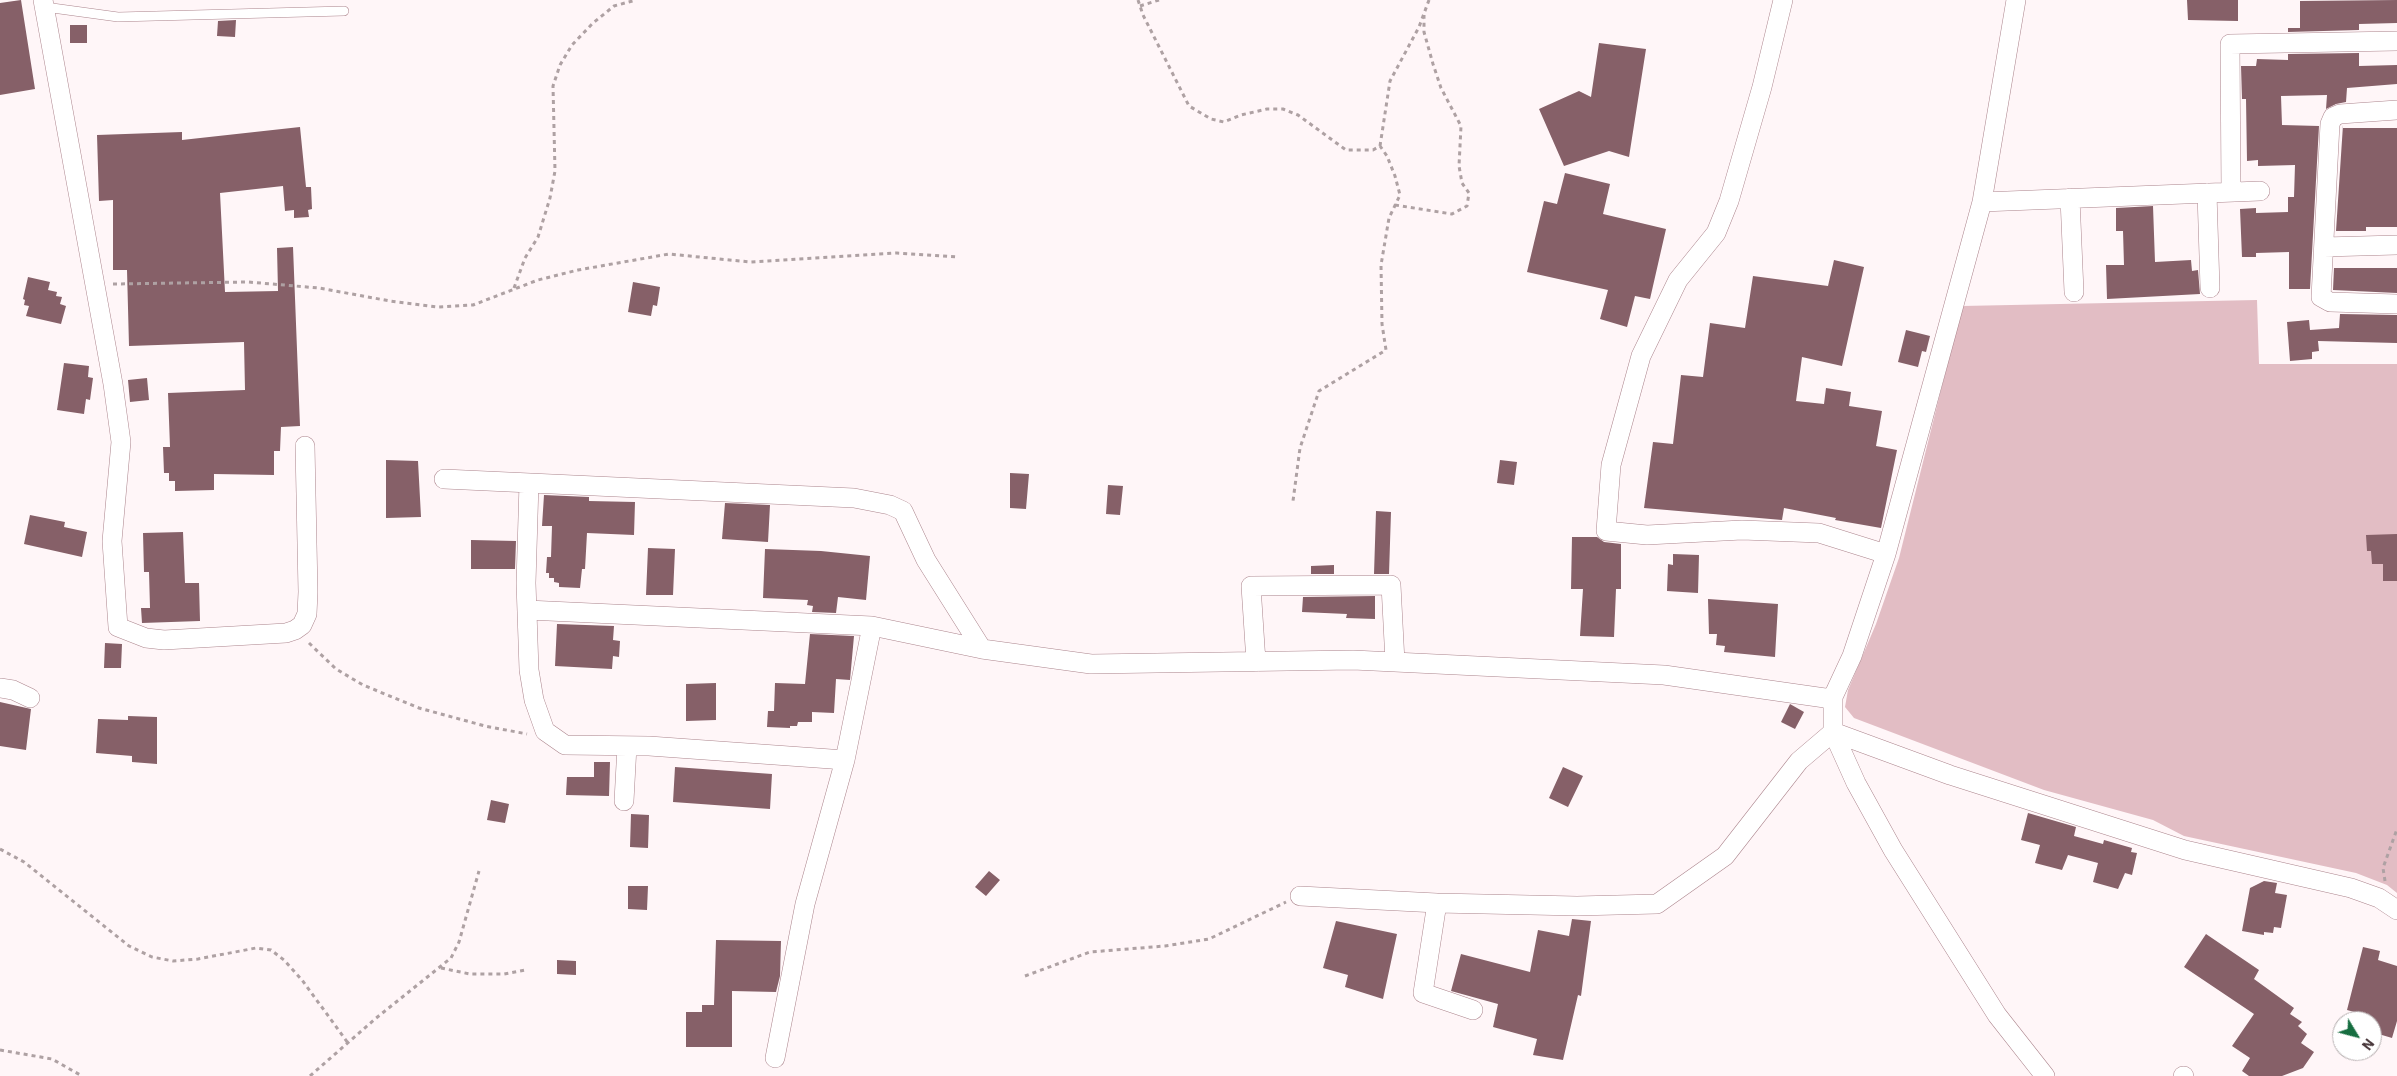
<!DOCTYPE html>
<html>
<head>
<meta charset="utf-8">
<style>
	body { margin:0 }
	#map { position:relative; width:2397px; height:1076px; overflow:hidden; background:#fff6f8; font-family:"IBM Plex Sans",sans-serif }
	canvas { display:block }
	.north { position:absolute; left:2332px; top:1011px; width:50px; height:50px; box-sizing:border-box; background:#fff; border:1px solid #b6afb0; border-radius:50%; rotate:127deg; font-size:14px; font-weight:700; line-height:20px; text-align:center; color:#48373a }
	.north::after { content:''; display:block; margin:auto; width:18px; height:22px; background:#166d40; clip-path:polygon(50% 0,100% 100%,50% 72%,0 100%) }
</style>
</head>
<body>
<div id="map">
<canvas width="2397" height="1076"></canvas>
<div class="north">N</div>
</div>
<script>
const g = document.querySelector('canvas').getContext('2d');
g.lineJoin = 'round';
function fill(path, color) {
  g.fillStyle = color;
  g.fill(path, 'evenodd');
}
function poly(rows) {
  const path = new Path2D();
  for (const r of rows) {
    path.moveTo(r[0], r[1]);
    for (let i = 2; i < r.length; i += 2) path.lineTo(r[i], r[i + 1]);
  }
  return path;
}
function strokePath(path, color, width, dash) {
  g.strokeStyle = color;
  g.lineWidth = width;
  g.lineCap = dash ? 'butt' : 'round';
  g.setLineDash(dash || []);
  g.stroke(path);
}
fill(poly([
	[2257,300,2259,364,2397,364,2397,893,2387,885,2356,873,2184,836,2153,820,2044,790,1854,718,1845,707,1848,690,1876,624,1899,558,1962,306]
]), '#e2bdc4');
fill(poly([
	[21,0,35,89,0,95,0,3],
	[2187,0,2238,0,2238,21,2188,20],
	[2397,0,2397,23,2359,24,2359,30,2288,32,2288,28,2300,28,2300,1],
	[236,20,235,37,217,36,218,21],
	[70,25,87,25,87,43,70,43],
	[1599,43,1646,49,1629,157,1609,151,1564,166,1539,109,1579,91,1591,97],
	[2359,53,2359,66,2397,65,2397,84,2347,88,2346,102,2336,104,2326,109,2327,95,2281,96,2282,125,2319,126,2310,289,2289,289,2289,252,2256,253,2256,257,2242,257,2240,209,2256,208,2256,213,2288,212,2288,197,2294,197,2295,165,2258,166,2258,160,2247,161,2246,99,2242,99,2241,66,2256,66,2257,59,2288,60,2288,54],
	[2343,125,2343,128,2397,128,2397,227,2366,227,2366,231,2336,231],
	[300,127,306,187,311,187,312,209,308,210,309,217,294,218,294,210,285,211,283,186,220,193,225,292,278,291,277,248,293,247,300,426,281,427,280,451,274,451,274,475,214,474,214,490,175,491,175,481,169,481,169,473,164,473,163,447,170,447,168,393,245,390,244,342,129,346,127,270,113,270,113,200,99,201,97,135,182,132,182,140],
	[1565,173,1610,184,1603,214,1666,229,1650,299,1635,296,1627,327,1600,319,1608,290,1527,272,1544,201,1557,204],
	[2153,206,2155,262,2191,260,2192,271,2198,270,2200,294,2107,299,2106,265,2124,265,2123,231,2116,231,2116,208],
	[1834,260,1864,267,1842,366,1802,357,1796,401,1824,404,1826,388,1851,392,1849,406,1882,411,1876,446,1897,450,1881,528,1835,520,1836,518,1784,508,1782,520,1644,508,1653,442,1673,444,1681,375,1703,377,1710,323,1745,328,1753,276,1828,286],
	[2334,268,2397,268,2397,293,2333,290],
	[28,277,50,282,48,290,57,292,56,296,62,297,60,304,66,306,61,324,26,316,29,306,24,305,25,300,23,299],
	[633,282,660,287,657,306,653,305,651,316,628,312],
	[2340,314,2397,315,2397,343,2318,341,2319,351,2312,352,2312,359,2290,361,2287,322,2309,320,2310,330,2339,328],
	[1906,330,1930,336,1926,352,1922,351,1918,367,1898,362],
	[64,363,89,366,88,377,93,378,90,400,86,399,84,414,57,410],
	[147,378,149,400,130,402,128,380],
	[386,460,418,461,421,517,386,518],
	[1500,460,1517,462,1514,485,1497,483],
	[1010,473,1029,474,1026,509,1010,508],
	[1108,485,1123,486,1120,515,1106,514],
	[544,495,589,497,589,501,635,502,634,535,587,533,585,569,582,569,580,588,559,587,559,583,554,582,554,578,549,578,549,573,546,573,547,557,551,557,552,526,542,526],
	[725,503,770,505,768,542,722,539],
	[1376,511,1391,512,1389,574,1374,574],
	[30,515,65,522,64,527,87,532,82,557,24,544],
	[183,532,185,583,199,583,200,621,142,623,141,608,150,608,149,572,144,572,143,533],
	[2397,534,2397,581,2383,581,2383,564,2372,564,2371,551,2367,551,2366,535],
	[1572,537,1597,537,1604,542,1621,544,1621,589,1616,589,1614,637,1580,636,1583,589,1571,589],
	[471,540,516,541,515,569,471,569],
	[648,548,675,549,673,595,646,595],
	[765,549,821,551,870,556,866,600,838,597,836,613,812,612,813,606,807,605,808,600,763,598],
	[1673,554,1699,555,1698,593,1667,591,1668,564,1673,565],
	[1334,565,1334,574,1311,574,1311,566],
	[1375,596,1375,619,1346,618,1347,614,1302,612,1303,597],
	[1708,599,1778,604,1775,657,1724,652,1725,646,1716,645,1717,634,1709,634],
	[557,624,614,626,613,640,620,641,619,657,613,656,612,669,555,666],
	[810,634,854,636,850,680,836,679,834,713,812,712,812,722,798,722,797,726,790,726,790,728,767,727,768,711,774,711,775,683,805,684],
	[105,643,122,644,121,668,104,668],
	[716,683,716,720,686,721,686,684],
	[0,702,31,709,26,750,0,746],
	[1790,704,1804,712,1795,729,1781,722],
	[128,716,157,717,157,764,132,762,132,756,96,753,98,719,128,720],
	[594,762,610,762,609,796,566,795,567,777,594,777],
	[675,767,772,774,770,809,673,802],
	[1563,767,1583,776,1568,807,1549,798],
	[491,800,509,804,505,823,487,820],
	[2028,813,2076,827,2074,836,2103,844,2104,840,2132,848,2131,852,2137,853,2132,875,2125,873,2118,889,2093,882,2098,863,2068,855,2062,870,2035,863,2040,845,2021,840],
	[631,814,649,815,648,848,630,847],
	[989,871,1000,880,986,896,975,887],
	[2264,881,2277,883,2275,893,2287,895,2281,928,2274,927,2273,933,2264,932,2264,935,2242,931,2250,888],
	[628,886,648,886,647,910,628,909],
	[1572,919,1591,921,1581,996,1578,995,1563,1060,1533,1055,1537,1039,1493,1027,1498,1004,1451,991,1461,954,1530,972,1538,930,1569,936],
	[1336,921,1397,934,1383,999,1345,987,1348,975,1323,968],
	[2206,934,2259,970,2254,979,2294,1008,2290,1014,2302,1022,2298,1026,2307,1034,2301,1043,2314,1052,2303,1068,2282,1076,2249,1076,2242,1071,2250,1058,2232,1046,2254,1014,2184,967],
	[716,940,781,941,780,976,776,992,732,991,732,1047,686,1047,686,1012,702,1012,702,1005,714,1005],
	[2363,947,2380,951,2378,960,2397,966,2397,1021,2392,1038,2372,1032,2372,1021,2364,1021,2365,1015,2347,1010],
	[557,960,576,961,576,975,557,974]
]), '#866068');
const lane = poly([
	[45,7,118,17,344,11]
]);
const street = poly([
	[43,0,113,384,121,442,112,541,118,627,146,638,164,640,286,633,295,630,302,625,307,614,308,592,305,446],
	[1783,0,1762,87,1729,201,1716,233,1678,280,1641,356,1611,465,1606,531,1647,535,1742,530,1819,533,1886,554],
	[2016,0,1982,202,1886,554,1852,656,1832,699,1833,698,1833,732,1856,783,1893,850,1997,1015,2045,1076],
	[2397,110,2340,114,2333,117,2330,124,2321,297,2330,302,2397,304],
	[2231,192,2230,44,2397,41],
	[2207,193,2210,288],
	[2070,198,2074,292],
	[1982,202,2260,191],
	[2324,247,2397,245],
	[444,479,854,498,890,505,903,511,926,560,982,649],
	[529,483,526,583,529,670,534,700,545,731,565,745,649,746,845,760],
	[527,610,872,626,982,649,1091,664,1353,660,1664,675,1832,699],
	[1256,662,1251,586,1391,585,1395,662],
	[0,688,13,690,30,698],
	[624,801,627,746],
	[1300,896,1437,903],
	[1473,1010,1423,993,1437,903,1577,906,1657,904,1725,856,1799,761,1833,732,1950,775,2185,850,2351,888,2379,898,2397,910],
	[775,1058,805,904,845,760,872,626],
	[2183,1076,2184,1076]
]);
strokePath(lane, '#ac858d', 10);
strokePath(street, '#ac858d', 20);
strokePath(poly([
	[1138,0,1143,15,1189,106,1211,119,1224,122,1241,115,1267,109,1283,109,1298,115,1346,150,1373,150,1380,146,1387,156,1395,176,1400,195,1389,218,1381,265,1382,324,1386,350,1319,391,1300,448,1293,501],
	[1140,6,1159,0],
	[1380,146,1390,81,1419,27,1429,0],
	[1395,205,1452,214,1467,206,1469,193,1462,183,1459,166,1461,126,1441,88,1433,64,1424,32,1424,15],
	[113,284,248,282,319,288,390,301,438,307,473,305,538,280,578,270,669,254,750,262,897,253,959,257],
	[514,288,525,258,538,237,550,198,555,171,553,86,560,65,572,45,593,23,614,6,636,0],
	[309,643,336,669,363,685,419,708,485,726,527,734],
	[0,849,24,862,129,946,152,957,173,961,198,959,256,948,271,950,284,960,302,980,348,1043],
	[2385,881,2383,868,2397,829],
	[441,968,470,974,504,974,525,970],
	[1025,976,1090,952,1165,946,1209,939,1286,902],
	[0,1050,52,1059,82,1076],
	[310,1076,375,1019,451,958,459,942,479,871]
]), '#aea1a3', 3, [4, 4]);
strokePath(lane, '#fff', 9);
strokePath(street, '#fff', 19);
</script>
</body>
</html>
